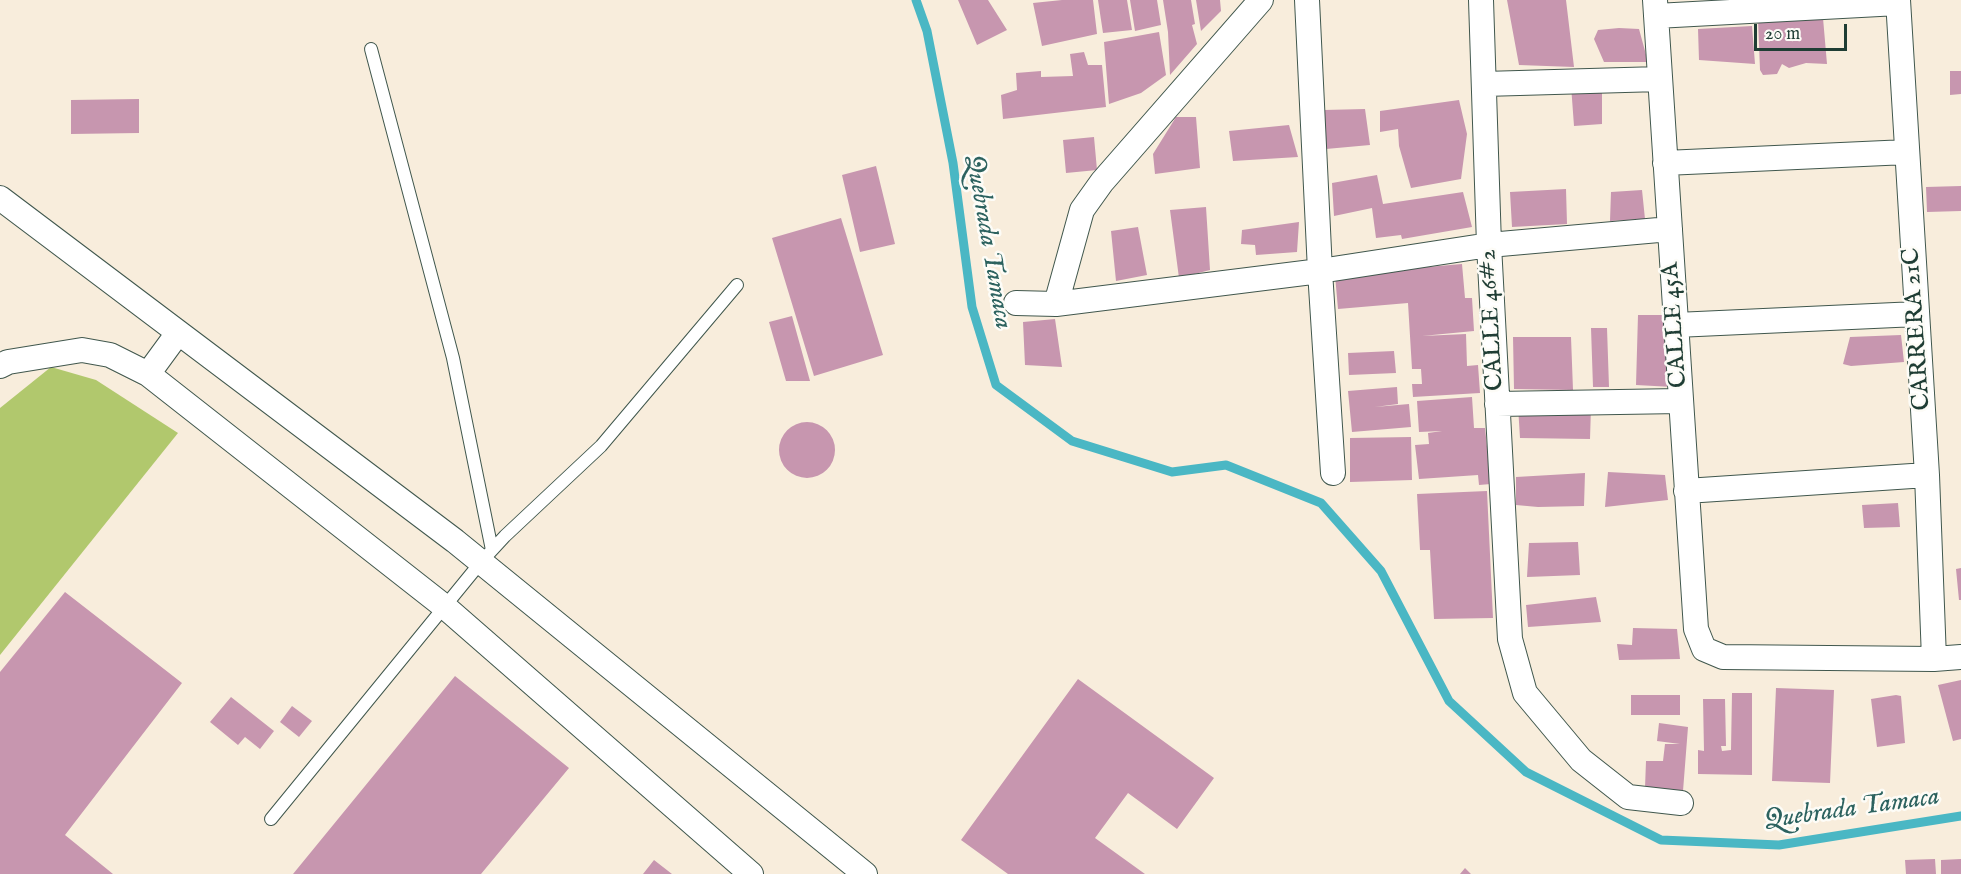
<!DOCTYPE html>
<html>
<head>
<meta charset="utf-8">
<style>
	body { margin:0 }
	#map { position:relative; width:1961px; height:874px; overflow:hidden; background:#f8eddc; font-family:"IM FELL English",serif }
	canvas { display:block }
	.scale { position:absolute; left:1754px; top:24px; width:93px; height:27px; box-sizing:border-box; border:3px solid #1f3d34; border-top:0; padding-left:8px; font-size:18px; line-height:21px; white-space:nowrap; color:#1f3d34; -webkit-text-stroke:4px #fdfcf7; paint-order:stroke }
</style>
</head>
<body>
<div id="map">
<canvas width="1961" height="874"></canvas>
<div class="scale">20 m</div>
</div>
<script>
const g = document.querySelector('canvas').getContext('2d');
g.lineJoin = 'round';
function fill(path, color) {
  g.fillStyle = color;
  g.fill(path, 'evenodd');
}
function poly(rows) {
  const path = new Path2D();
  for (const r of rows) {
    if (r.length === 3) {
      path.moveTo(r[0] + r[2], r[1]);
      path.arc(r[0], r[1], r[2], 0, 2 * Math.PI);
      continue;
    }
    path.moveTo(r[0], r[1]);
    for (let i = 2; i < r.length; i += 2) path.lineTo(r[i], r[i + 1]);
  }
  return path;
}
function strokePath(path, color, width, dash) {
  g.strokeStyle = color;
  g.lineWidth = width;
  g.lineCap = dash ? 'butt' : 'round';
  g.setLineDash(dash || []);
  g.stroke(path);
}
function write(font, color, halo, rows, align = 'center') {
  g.font = font + ' "IM FELL English",serif';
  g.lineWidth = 5;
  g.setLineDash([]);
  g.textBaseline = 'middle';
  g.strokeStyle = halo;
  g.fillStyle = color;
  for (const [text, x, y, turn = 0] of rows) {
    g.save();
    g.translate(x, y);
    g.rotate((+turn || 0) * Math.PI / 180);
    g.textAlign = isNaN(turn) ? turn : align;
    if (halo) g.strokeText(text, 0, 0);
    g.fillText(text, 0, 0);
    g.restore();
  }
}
fill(poly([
	[51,367,96,380,178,433,0,655,0,408]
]), '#b1c86d');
strokePath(poly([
	[916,0,927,31,953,163,972,307,996,385,1072,441,1172,472,1226,465,1321,503,1381,571,1449,701,1526,772,1661,840,1779,845,1961,816]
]), '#4ab7c4', 9);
fill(poly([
	[958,0,988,0,1007,30,977,45],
	[1062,0,1093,0,1097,34,1042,46,1033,3],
	[1098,0,1127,0,1132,30,1103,33],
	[1130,0,1157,0,1161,25,1135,31],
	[1163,0,1191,0,1195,24,1192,25,1197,44,1170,75,1168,32],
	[1196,0,1220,0,1221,11,1201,31],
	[1507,0,1566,0,1574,67,1519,65],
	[1823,18,1827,64,1806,63,1789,68,1782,64,1777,74,1763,75,1760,70,1758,19],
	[1752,26,1755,64,1699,60,1698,29],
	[1619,28,1639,29,1648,62,1604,62,1594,39,1598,30],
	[1159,32,1166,75,1141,93,1109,104,1104,42],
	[1084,52,1088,65,1102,65,1106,107,1003,119,1001,95,1017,90,1016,73,1041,71,1041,77,1073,76,1070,54],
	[1950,71,1961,71,1961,94,1950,95],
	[1571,85,1602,85,1602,124,1574,126],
	[139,99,139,133,71,134,71,100],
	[1459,100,1467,134,1461,179,1411,188,1399,146,1398,129,1380,132,1380,111],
	[1365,109,1370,145,1326,149,1324,110],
	[1176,117,1196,117,1200,168,1155,174,1153,154],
	[1289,125,1298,157,1233,161,1229,131],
	[1094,137,1097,170,1066,173,1063,140],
	[876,166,895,244,860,252,842,175],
	[1377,175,1383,204,1463,192,1472,227,1402,239,1401,235,1376,238,1372,208,1334,216,1332,183],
	[1961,186,1961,211,1927,212,1926,187],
	[1566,189,1567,224,1512,227,1510,192],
	[1642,190,1645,219,1610,221,1611,192],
	[1206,207,1210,270,1179,278,1170,210],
	[841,218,883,355,814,376,772,238],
	[1299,222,1297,252,1256,255,1255,245,1241,244,1242,230],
	[1138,227,1147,275,1116,281,1111,231],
	[1462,264,1465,298,1472,298,1474,331,1422,336,1466,334,1467,366,1478,365,1480,393,1413,397,1412,384,1422,384,1421,369,1412,369,1408,303,1338,309,1335,275],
	[1638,315,1667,315,1673,387,1636,385],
	[792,316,810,381,786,381,769,322],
	[1055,319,1062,367,1025,365,1023,322],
	[1591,328,1607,328,1609,387,1593,387],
	[1901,335,1904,362,1851,366,1843,364,1850,337],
	[1513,337,1571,337,1573,390,1514,389],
	[1394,351,1396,373,1349,375,1348,353],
	[1397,387,1398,404,1375,407,1409,404,1411,427,1352,432,1348,391],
	[1472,397,1474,428,1485,428,1491,484,1479,485,1478,475,1419,479,1415,445,1429,444,1428,433,1442,431,1419,432,1417,401],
	[1518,406,1591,407,1590,439,1520,438],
	[807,450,28],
	[1411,437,1412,480,1350,482,1350,438],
	[1608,472,1665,475,1668,500,1605,507],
	[1585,473,1584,506,1538,507,1516,505,1516,477],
	[1487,491,1493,618,1434,619,1430,550,1420,550,1417,494],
	[1898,503,1900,527,1864,528,1862,505],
	[1578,542,1580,575,1527,577,1529,543],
	[1961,568,1961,600,1959,600,1956,569],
	[65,592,182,683,65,835,113,874,0,874,0,672],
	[1596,597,1601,622,1528,627,1526,605],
	[1633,628,1677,629,1680,659,1619,660,1617,644,1632,645],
	[455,676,569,768,481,874,293,874],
	[1078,679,1214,778,1177,829,1128,793,1095,838,1145,874,1008,874,961,840],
	[1961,680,1961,739,1953,741,1938,685],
	[1776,688,1834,690,1830,783,1772,781],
	[1732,693,1752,693,1752,775,1698,774,1698,750,1704,751,1703,699,1725,699,1726,746,1721,746,1722,751,1731,750],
	[1631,695,1680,695,1680,715,1631,715],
	[1896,695,1901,696,1905,743,1877,747,1871,699],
	[231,697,274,731,260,749,245,737,238,745,210,722],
	[292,706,312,721,299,737,280,722],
	[1659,723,1688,727,1683,791,1645,788,1646,761,1663,761,1665,744,1680,744,1657,741],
	[1935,859,1936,874,1906,874,1905,860],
	[1961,859,1961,874,1941,874,1941,860],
	[654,860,672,874,643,874],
	[1465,868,1471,874,1460,874]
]), '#c796af');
const service = poly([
	[371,49,453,358,492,550],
	[271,819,481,562,505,536,601,446,737,285]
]);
const minor = poly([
	[1307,0,1320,271,1333,473],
	[1481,0,1489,245,1510,639,1525,693,1581,760,1628,797,1681,803],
	[1655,0,1696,629,1704,649,1723,657,1934,659,1961,657],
	[1898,0,1927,475,1934,659],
	[1656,16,1898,3],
	[1484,84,1660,79],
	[1665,163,1907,152],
	[0,198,455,541,865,874],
	[1016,303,1056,304,1320,271,1489,245,1670,229],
	[1056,304,1082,210,1102,182,1261,0],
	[1676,325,1917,314],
	[0,366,8,362,82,350,110,355,148,374,445,607,751,874],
	[148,374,178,333],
	[1497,404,1680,401],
	[1686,491,1927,475]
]);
strokePath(service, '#40574d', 14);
strokePath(minor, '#40574d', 26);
strokePath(service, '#fff', 12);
strokePath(minor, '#fff', 24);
write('24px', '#1f3d34', '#fdfcf7', [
	["CALLE 46#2",1493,320,-93],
	["CALLE 45A",1676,325,-94],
	["CARRERA 21C",1918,329,-94]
]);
write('italic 26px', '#2c625f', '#fdfcf7', [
	["Quebrada Tamaca",987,242,80],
	["Quebrada Tamaca",1852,810,-8]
]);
</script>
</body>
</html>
